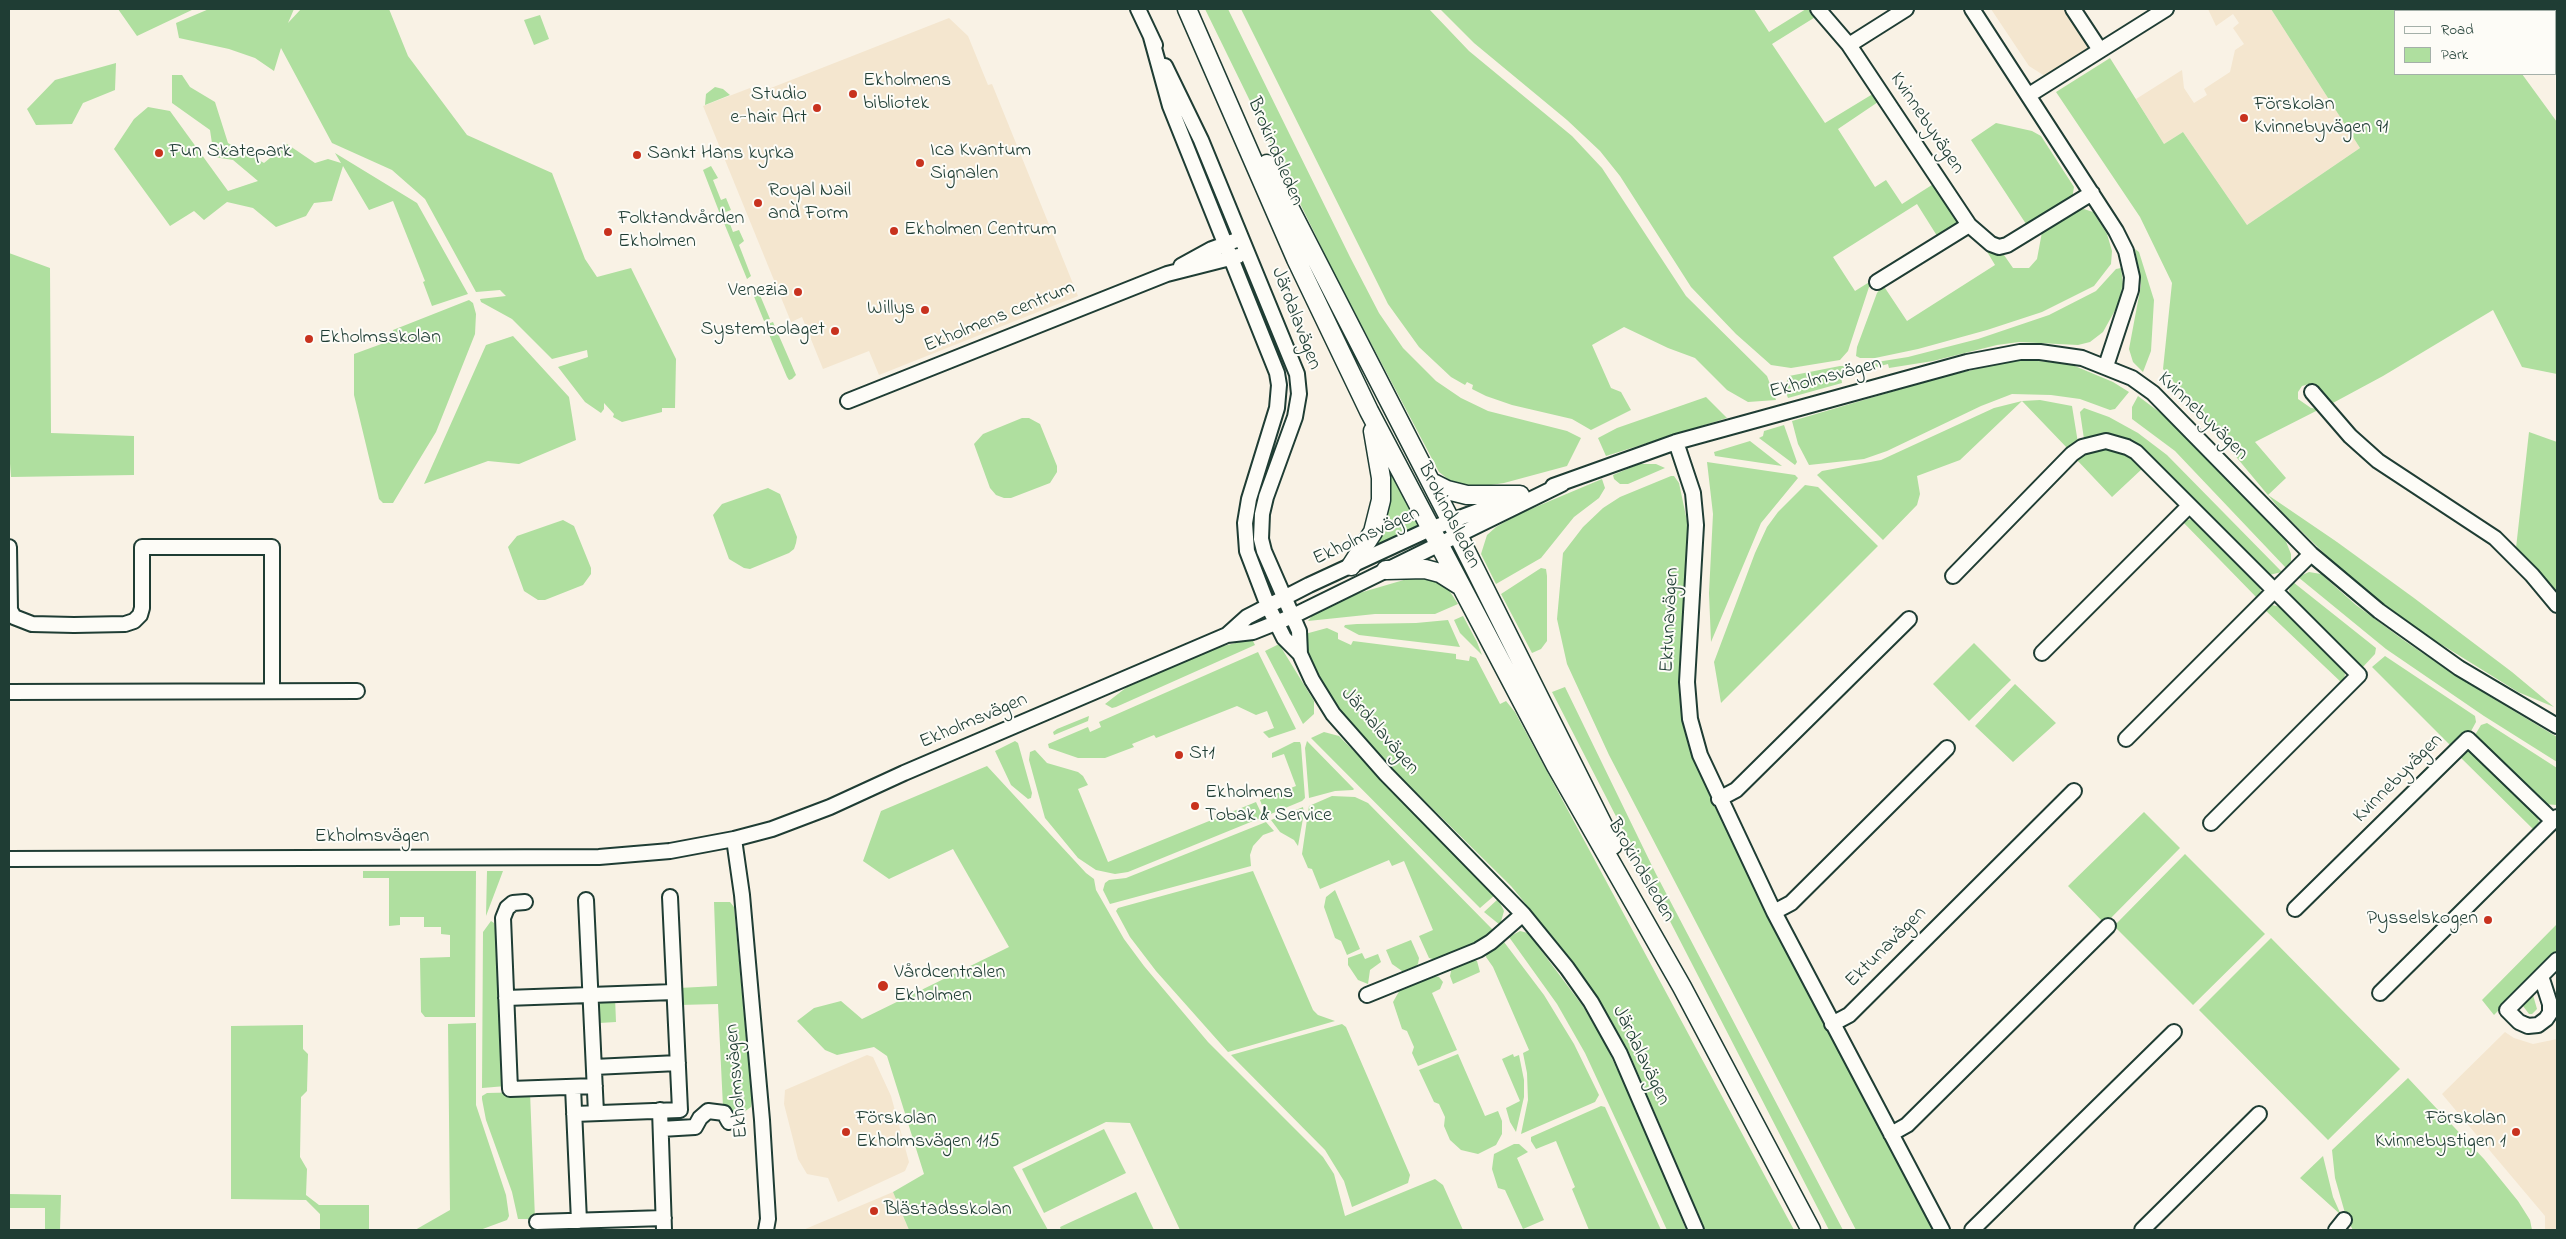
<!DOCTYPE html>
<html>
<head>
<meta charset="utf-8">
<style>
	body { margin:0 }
	#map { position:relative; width:2566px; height:1239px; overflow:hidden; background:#f9f2e5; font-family:"Indie Flower",sans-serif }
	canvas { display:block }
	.frame { position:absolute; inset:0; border:10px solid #1f3d34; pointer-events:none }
	.legend { position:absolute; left:2394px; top:10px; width:162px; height:65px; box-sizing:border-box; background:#fdfcf7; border:1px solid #a4b0a9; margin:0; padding:6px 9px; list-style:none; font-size:15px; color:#1f3d34 }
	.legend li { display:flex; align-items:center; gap:10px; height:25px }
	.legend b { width:25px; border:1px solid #a4b0a9 }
</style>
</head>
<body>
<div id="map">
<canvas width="2566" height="1239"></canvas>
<div class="frame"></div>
<ul class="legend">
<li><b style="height:6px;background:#fdfcf7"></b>Road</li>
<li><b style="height:14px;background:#afdf9f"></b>Park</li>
</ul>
</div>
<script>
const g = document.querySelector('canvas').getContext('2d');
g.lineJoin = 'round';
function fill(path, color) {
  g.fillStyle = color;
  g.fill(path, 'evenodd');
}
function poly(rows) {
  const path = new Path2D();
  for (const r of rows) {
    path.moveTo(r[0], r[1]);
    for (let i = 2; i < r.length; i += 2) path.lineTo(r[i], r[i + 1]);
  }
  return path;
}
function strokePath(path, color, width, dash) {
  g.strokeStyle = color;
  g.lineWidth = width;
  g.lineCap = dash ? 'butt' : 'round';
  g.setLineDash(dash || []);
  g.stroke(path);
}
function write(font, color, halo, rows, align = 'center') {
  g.font = font + ' "Indie Flower",sans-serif';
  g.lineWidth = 4;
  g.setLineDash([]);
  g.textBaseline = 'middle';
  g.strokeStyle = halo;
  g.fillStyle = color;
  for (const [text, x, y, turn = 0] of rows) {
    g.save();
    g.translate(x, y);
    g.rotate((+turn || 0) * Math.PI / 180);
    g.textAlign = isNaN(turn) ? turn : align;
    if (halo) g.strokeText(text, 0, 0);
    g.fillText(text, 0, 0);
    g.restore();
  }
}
fill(poly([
	[1991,9,2067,9,2092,48,2048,78,2029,66],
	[2208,9,2271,9,2360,148,2247,225,2183,132,2164,144,2136,99,2182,70,2184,88,2194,103,2207,95,2204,89,2230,72,2235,50,2244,44,2233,28,2239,23,2233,14,2216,26],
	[949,18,968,36,988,85,992,84,1078,296,879,375,869,351,823,369,802,317,791,322,703,106,750,88,753,95],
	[2505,1032,2514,1038,2533,1044,2557,1039,2557,1230,2545,1230,2545,1216,2442,1094],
	[867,1055,873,1057,891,1096,909,1162,905,1171,838,1202,828,1178,807,1174,798,1159,784,1104,785,1090],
	[893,1192,909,1230,803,1230]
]), '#f4e6cf');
fill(poly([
	[118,9,194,9,137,36],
	[209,9,294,9,288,23,301,9,389,9,408,56,467,135,552,173,585,259,597,277,631,268,676,359,675,408,662,408,662,412,622,422,613,417,614,414,604,403,604,409,601,413,585,402,558,367,588,357,587,350,552,359,512,319,481,302,480,299,506,296,500,290,476,292,425,199,392,170,332,143,281,48,274,71,255,58,229,49,179,38,176,23],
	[1205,9,1228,9,1350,257,1379,313,1403,348,1436,381,1461,398,1488,411,1567,431,1581,438,1567,466,1504,483,1478,487,1453,483,1439,472,1336,277],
	[1241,9,1429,9,1469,51,1572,136,1602,168,1686,296,1767,376,1776,400,1748,402,1727,390,1695,358,1668,348,1624,327,1592,345,1611,388,1621,392,1631,410,1591,430,1572,419,1512,405,1486,396,1472,389,1473,385,1467,382,1465,385,1451,377,1419,347,1388,304],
	[1440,9,1754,9,1769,32,1806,9,1812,9,1817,16,1772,44,1825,123,1876,92,1881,100,1838,129,1875,187,1886,180,1902,204,1935,183,1958,216,1954,229,1939,239,1917,204,1833,257,1855,291,1871,281,1848,351,1840,360,1791,368,1771,365,1736,334,1691,287,1620,176,1600,151,1567,120,1474,43],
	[2271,9,2478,9,2480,11,2395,11,2395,74,2522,74,2557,122,2557,374,2522,367,2493,310,2383,376,2331,404,2318,388,2309,384,2302,386,2298,392,2298,399,2311,408,2320,409,2255,442,2286,478,2268,495,2337,542,2414,598,2512,672,2554,707,2518,692,2431,638,2386,606,2333,562,2282,512,2163,369,2172,283,2140,217,2056,92,2110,58,2164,144,2183,132,2247,225,2360,148],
	[540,15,549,39,534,45,524,20],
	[116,63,115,90,83,103,72,124,36,125,27,109,55,80],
	[172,75,182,75,190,87,215,102,228,143,264,163,287,144,315,163,328,159,341,163,335,153,417,203,468,294,432,306,423,282,425,281,393,201,369,210,343,166,332,201,314,203,306,216,276,227,253,208,227,202,204,220,194,211,170,226,114,149,134,119,148,107,170,111,228,191,258,181,233,160,214,157,210,130,172,103],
	[715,87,723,89,730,95,705,105,706,94],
	[1996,123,2032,131,2041,136,2074,187,2072,199,2028,227,1971,140],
	[711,166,718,178,713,180,721,200,726,198,731,210,720,214,703,170],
	[2084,209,2093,212,2107,234,2112,251,2111,264,2094,286,2042,312,1987,330,1918,349,1875,358,1860,358,1856,356,1857,347,1877,293,1883,285,1907,321,1995,265,1983,245,2004,255,2013,268,2029,268,2037,259,2042,232,2077,210],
	[727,216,733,232,739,230,744,241,739,245,751,276,747,279,722,218],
	[2135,249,2139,252,2154,300,2151,351,2143,372,2133,362,2129,349,2141,285],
	[9,253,50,268,51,433,134,436,134,475,11,477,9,450],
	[2121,268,2123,284,2118,305,2103,332,2090,342,2078,345,2019,342,1997,345,1933,361,1889,368,1888,364,1857,372,1858,365,1908,357,1978,339,2049,315,2096,291,2116,269],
	[757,288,770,319,764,321,753,294,754,289],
	[469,300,473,303,476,314,475,334,436,432,393,503,383,503,379,499,354,395,354,354,395,339,393,330],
	[773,322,796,375,792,379,789,380,787,377,765,325],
	[513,336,569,397,576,440,519,464,488,461,424,484,486,345],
	[2027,360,2070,364,2113,382,2129,392,2115,409,2110,410,2080,399,2051,395,2012,394,1981,406,1887,451,1864,459,1809,465,1798,444,1792,421,1942,377,2003,363],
	[1840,366,1851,366,1852,373,1841,375,1842,383,1788,398,1784,388,1789,376],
	[2138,396,2162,414,2285,539,2291,554,2291,561,2286,568,2175,451,2132,419,2132,407],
	[1706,397,1727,418,1606,456,1598,438,1617,428],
	[2040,400,2072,406,2078,443,2069,450,2022,401,1960,460,1917,476,1920,494,1917,505,1883,540,1817,475,1822,471,1881,460,1994,408,2022,401],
	[2084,408,2109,417,2138,433,2167,455,2282,572,2269,575,2144,452,2084,439,2080,412],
	[1022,418,1029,418,1040,424,1057,466,1057,472,1050,483,1011,498,1004,498,996,495,990,488,974,444,983,434],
	[1784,425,1797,462,1795,465,1759,438,1763,436,1764,431],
	[2529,432,2557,442,2557,594,2516,548],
	[1750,441,1782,466,1715,456,1714,452],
	[2100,448,2110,448,2127,454,2143,468,2112,497,2076,459,2085,453],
	[1707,462,1795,475,1798,478,1761,523,1711,642,1709,593,1713,514],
	[1639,464,1656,464,1665,468,1628,484,1620,484,1614,479,1613,475],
	[1391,467,1420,524,1373,548,1388,513],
	[1671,476,1674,476,1679,483,1687,521,1688,543,1680,700,1691,751,1711,799,1790,960,1935,1230,1856,1230,1609,755,1567,664,1557,619,1563,553,1583,527,1603,508,1620,497],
	[1602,479,1605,488,1599,498,1574,517,1541,558,1496,584,1481,554,1487,535,1496,527,1519,514],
	[1805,485,1818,487,1878,546,1721,703,1714,662,1755,553,1767,527,1778,512],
	[768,488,780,494,797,537,796,543,794,549,789,553,750,569,744,568,729,559,713,515,722,504],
	[2193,519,2259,585,2261,592,2258,599,2182,521],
	[563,520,574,526,591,568,591,574,583,585,545,600,538,600,524,591,508,547,517,536],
	[1541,568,1546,569,1547,576,1547,641,1541,649,1532,653,1501,594],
	[2309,572,2321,574,2356,605,2402,639,2456,676,2557,737,2557,762,2484,716,2386,649,2298,577],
	[1414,577,1435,579,1445,584,1458,604,1435,614,1375,614,1308,621,1315,612,1349,596],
	[2293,582,2376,648,2375,654,2362,668,2291,598,2289,590],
	[2272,605,2281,607,2341,666,2345,674,2343,684,2264,609],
	[1463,616,1477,642,1482,655,1460,633,1454,620],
	[1448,620,1460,647,1359,635,1344,627,1345,625,1357,624,1416,623],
	[1327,628,1338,633,1338,639,1351,645,1353,641,1456,654,1456,659,1469,661,1470,656,1476,658,1500,704,1506,701,1515,712,1794,1230,1705,1230,1628,1050,1604,1008,1571,959,1511,886,1366,743,1326,691,1309,655,1305,634],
	[1252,639,1255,645,1116,707,1112,708,1105,704,1127,687,1215,648],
	[1974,643,2011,680,1969,721,1933,684],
	[1279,644,1314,701,1314,714,1303,724,1265,651],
	[1258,652,1296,729,1269,738,1263,732,1274,728,1267,711,1256,715,1237,706,1156,738,1154,735,1132,744,1134,747,1105,758,1078,758,1049,748,1048,744,1088,727,1090,732,1101,727,1099,722],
	[2385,656,2475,716,2476,722,2470,733,2464,733,2451,746,2372,667],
	[2015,684,2056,723,2013,762,1975,726],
	[1565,687,1656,874,1843,1230,1829,1230,1552,692],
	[1089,716,1088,721,1054,735,1053,732,1057,729],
	[2487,723,2557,768,2557,805,2542,804,2475,735,2481,725],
	[1324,732,1339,736,1495,895,1480,908,1311,738],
	[1015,741,1018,743,1032,793,1031,798,1028,799,1011,785,995,751],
	[1307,741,1354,789,1353,790,1335,791,1309,798,1305,748],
	[1294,742,1300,742,1301,745,1305,798,1302,801,1266,816,1260,800,1296,786,1284,754,1272,758,1272,753],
	[1035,750,1047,763,1078,772,1083,776,1088,785,1078,789,1108,862,1256,802,1263,817,1128,872,1115,874,1096,870,1078,858,1045,818,1029,760,1030,752],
	[2471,751,2536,814,2539,822,2535,831,2458,755],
	[987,766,1086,873,1094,879,1096,890,1124,939,1144,966,1208,1042,1323,1157,1334,1174,1345,1216,1435,1179,1443,1185,1463,1230,1180,1230,1130,1123,1106,1122,1013,1167,1048,1230,909,1230,893,1192,924,1174,887,1056,874,1047,837,1055,825,1050,797,1021,814,1008,841,1001,862,1019,1009,947,953,849,889,879,863,861,881,811],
	[1332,796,1355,797,1368,803,1493,930,1492,933,1474,944,1436,960,1429,958,1419,936,1433,930,1404,861,1392,866,1389,860,1320,889,1312,869,1308,868,1302,854,1309,806],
	[1303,807,1304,813,1298,846,1294,840,1280,832,1271,820],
	[2144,812,2180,848,2105,924,2068,886],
	[1266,822,1274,831,1263,835,1253,846,1250,855,1251,866,1110,904,1103,890,1105,883,1109,880,1126,878],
	[2185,854,2265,934,2193,1005,2114,926],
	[363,871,476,871,475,1017,425,1017,421,1012,420,958,450,957,450,935,441,934,441,927,424,927,424,917,400,917,400,925,389,926,389,878,363,878],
	[487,871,503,871,486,916],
	[1253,871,1313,1010,1318,1015,1335,1021,1228,1052,1156,971,1130,937,1116,911,1118,908],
	[1335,890,1360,949,1347,955,1341,941,1335,938,1324,907,1326,897],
	[1498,899,1504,911,1500,925,1484,912],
	[714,902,730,902,734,907,752,1100,751,1107,744,1112,731,1113,728,1107,723,1107,718,1004,679,1005,679,988,717,986],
	[491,921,494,923,495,928,500,927,506,1086,482,1088,483,932],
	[2557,924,2557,951,2494,1015,2482,1000],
	[1520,931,1528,933,1582,1005,1603,1040,1641,1119,1686,1230,1667,1230,1585,1053,1557,1004,1509,937],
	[2271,938,2400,1069,2328,1140,2199,1010],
	[1411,940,1419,958,1418,964,1411,971,1402,971,1392,964,1386,950],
	[1504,942,1544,995,1574,1044,1599,1095,1595,1102,1521,1134,1528,1100,1527,1073,1523,1053,1529,1050,1493,967,1486,957,1487,952],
	[1362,953,1365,959,1378,954,1381,962,1370,970,1368,984,1358,980,1348,965,1348,958],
	[1471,959,1477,961,1480,972,1453,984,1450,976,1452,967],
	[1431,975,1439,977,1443,982,1440,989,1432,993,1457,1050,1418,1066,1412,1053,1414,1047,1407,1031,1402,1029,1393,1002,1401,988],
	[2533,995,2537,1009,2532,1014,2529,1014,2523,1006],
	[615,997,616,1022,599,1023,597,998],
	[476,1023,476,1105,506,1195,509,1216,507,1220,480,1230,415,1230,450,1210,448,1024],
	[1342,1024,1346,1027,1410,1175,1408,1183,1352,1207,1344,1181,1325,1150,1231,1055],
	[303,1025,303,1049,308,1054,307,1091,301,1097,300,1157,307,1169,306,1195,319,1205,369,1205,369,1230,320,1230,320,1214,306,1200,231,1199,231,1026],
	[1458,1054,1485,1116,1498,1111,1502,1121,1502,1134,1496,1145,1478,1154,1461,1150,1450,1140,1444,1126,1445,1117,1439,1104,1434,1102,1419,1070],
	[1513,1054,1514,1057,1519,1055,1524,1080,1524,1097,1516,1132,1510,1122,1506,1108,1520,1101,1502,1059],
	[2408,1078,2484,1159,2518,1201,2530,1220,2532,1230,2353,1230,2347,1220,2335,1178,2332,1150],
	[530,1092,535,1219,518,1219,512,1192,486,1120,482,1099,482,1096,487,1093],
	[1601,1106,1605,1107,1661,1230,1589,1230,1572,1189,1575,1187,1556,1141,1536,1149,1531,1141,1531,1137],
	[1104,1129,1126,1173,1044,1213,1022,1169],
	[1514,1144,1519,1144,1528,1152,1517,1158,1544,1220,1523,1229,1505,1190,1498,1188,1492,1169,1494,1154],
	[2323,1156,2333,1197,2341,1215,2300,1178],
	[1136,1192,1154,1230,1061,1230,1060,1227],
	[9,1194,61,1195,60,1230,45,1230,45,1208,9,1208]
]), '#afdf9f');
const minor = poly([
	[1138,9,1155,45],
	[1818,9,1849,45],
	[1906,9,1849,45,1969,225,1991,244,1999,247,2007,245,2092,193],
	[1972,9,2116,231,2126,251,2132,277,2131,290,2106,366],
	[2073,9,2100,50],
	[1151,37,1170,106,1277,373,1279,385,1277,408,1249,499,1245,523,1247,551,1268,606,1284,638,1300,654,1312,680,1333,714,1386,774,1523,914,1567,968,1591,1002,1620,1054,1696,1230],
	[1165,66,1201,140,1297,374,1299,394,1295,417,1266,497,1262,514,1261,539,1264,551,1299,631,1300,654],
	[2029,95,2166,9],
	[1181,266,1212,249,1234,241],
	[1877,282,1969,225],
	[2312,392,2350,436,2378,461,2495,538,2532,575,2557,605],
	[848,401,1167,274,1238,256],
	[1676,442,1693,493,1696,525,1687,682,1690,719,1700,755,1774,912,1942,1230],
	[1553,486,1676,442,1967,362,2020,352,2040,352,2082,358,2132,378,2153,393,2311,554,2379,611,2459,668,2557,726],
	[9,547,10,610,14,617,32,624,74,625,125,624,134,621,140,615,142,608,142,547,272,547,272,690],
	[1953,576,2072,454,2082,447,2106,441,2127,447,2136,452,2359,675,2211,823],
	[1227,635,1247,617,1309,585,1430,529,1513,498],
	[2042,653,2189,506],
	[9,692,357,691],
	[2126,739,2311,554],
	[1719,799,1736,790,1909,619],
	[734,839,742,895,762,1120,768,1219,766,1230],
	[9,859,599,857,670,851,734,839,772,829,830,807,904,773,1227,635,1253,632,1293,616,1562,484],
	[586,900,596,1113],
	[525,902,513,903,507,908,503,918,510,1089,595,1086],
	[2295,909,2468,739,2553,821],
	[1774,912,1791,903,1947,748],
	[2541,976,2550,1004,2550,1013,2546,1019,2538,1025,2528,1026,2519,1022,2507,1010,2557,960],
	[2380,993,2557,817],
	[1367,995,1478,950,1491,942,1523,914],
	[506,998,674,992],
	[1832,1024,1849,1015,2074,791],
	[594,1067,678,1063],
	[573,1087,579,1221],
	[660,1110,664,1230],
	[574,1114,680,1110,670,897],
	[661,1129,695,1127,700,1118,708,1111,724,1113,729,1122],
	[1891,1134,1907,1125,2108,926],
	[537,1222,664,1218],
	[1972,1230,2174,1032],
	[2142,1230,2259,1114],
	[2336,1230,2344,1220]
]);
const major = poly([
	[1187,9,1296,259,1369,411,1556,766,1682,987,1811,1230],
	[1267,164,1458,535,1613,845],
	[1431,482,1447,490,1467,495,1520,495],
	[1351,566,1373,532,1381,500,1381,478,1373,431],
	[1386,570,1425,569,1440,573,1459,585]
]);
strokePath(minor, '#1f3d34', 18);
strokePath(major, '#1f3d34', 21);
strokePath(minor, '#fdfcf7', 14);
strokePath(major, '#fdfcf7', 18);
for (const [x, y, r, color] of [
	[853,94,5,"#c8321e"],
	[817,108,5,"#c8321e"],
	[2244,118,5,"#c8321e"],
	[159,153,5,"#c8321e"],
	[637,155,5,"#c8321e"],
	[920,163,5,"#c8321e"],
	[758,203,5,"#c8321e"],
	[894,231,5,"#c8321e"],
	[608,232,5,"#c8321e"],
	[798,292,5,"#c8321e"],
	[925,310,5,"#c8321e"],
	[835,331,5,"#c8321e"],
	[309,339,5,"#c8321e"],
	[1179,755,5,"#c8321e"],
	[1195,806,5,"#c8321e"],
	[2488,920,5,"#c8321e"],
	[883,986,6,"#c8321e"],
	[846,1132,5,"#c8321e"],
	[2516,1132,5,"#c8321e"],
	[874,1211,5,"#c8321e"]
]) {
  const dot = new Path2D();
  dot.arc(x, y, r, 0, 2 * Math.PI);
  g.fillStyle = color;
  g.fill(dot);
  strokePath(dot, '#fdfcf7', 2);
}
write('20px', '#1f3d34', '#fdfcf7', [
	["Ekholmens",863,82],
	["bibliotek",863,105],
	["Studio",807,96,"right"],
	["e-hair Art",807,119,"right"],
	["Förskolan",2254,106],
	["Kvinnebyvägen 91",2254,129],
	["Ica Kvantum",930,152],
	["Signalen",930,175],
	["Fun Skatepark",169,153],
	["Sankt Hans kyrka",647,155],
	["Royal Nail",768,192],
	["and Form",768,215],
	["Folktandvården",618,220],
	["Ekholmen",618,243],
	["Ekholmen Centrum",904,231],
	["Venezia",788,292,"right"],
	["Willys",915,310,"right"],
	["Systembolaget",825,331,"right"],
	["Ekholmsskolan",319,339],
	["St1",1189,755],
	["Ekholmens",1205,794],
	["Tobak & Service",1205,817],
	["Pysselskogen",2478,920,"right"],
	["Vårdcentralen",894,974],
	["Ekholmen",894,997],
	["Förskolan",856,1120],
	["Ekholmsvägen 115",856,1143],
	["Förskolan",2506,1120,"right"],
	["Kvinnebystigen 1",2506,1143,"right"],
	["Blästadsskolan",884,1211]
], 'left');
write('20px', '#1f3d34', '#fdfcf7', [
	["Kvinnebyvägen",1926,124,56],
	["Brokindsleden",1274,152,67],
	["Ekholmens centrum",1000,318,-22],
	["Järdalavägen",1295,319,69],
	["Ekholmsvägen",1826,379,-15],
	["Kvinnebyvägen",2202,417,44],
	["Brokindsleden",1448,516,63],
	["Ekholmsvägen",1367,537,-25],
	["Ektunavägen",1671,620,-87],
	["Ekholmsvägen",974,722,-23],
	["Järdalavägen",1379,732,49],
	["Kvinnebyvägen",2399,779,-45],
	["Ekholmsvägen",372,838],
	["Brokindsleden",1640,871,60],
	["Ektunavägen",1887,948,-45],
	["Järdalavägen",1640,1056,64],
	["Ekholmsvägen",738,1081,-95]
]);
</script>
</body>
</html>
